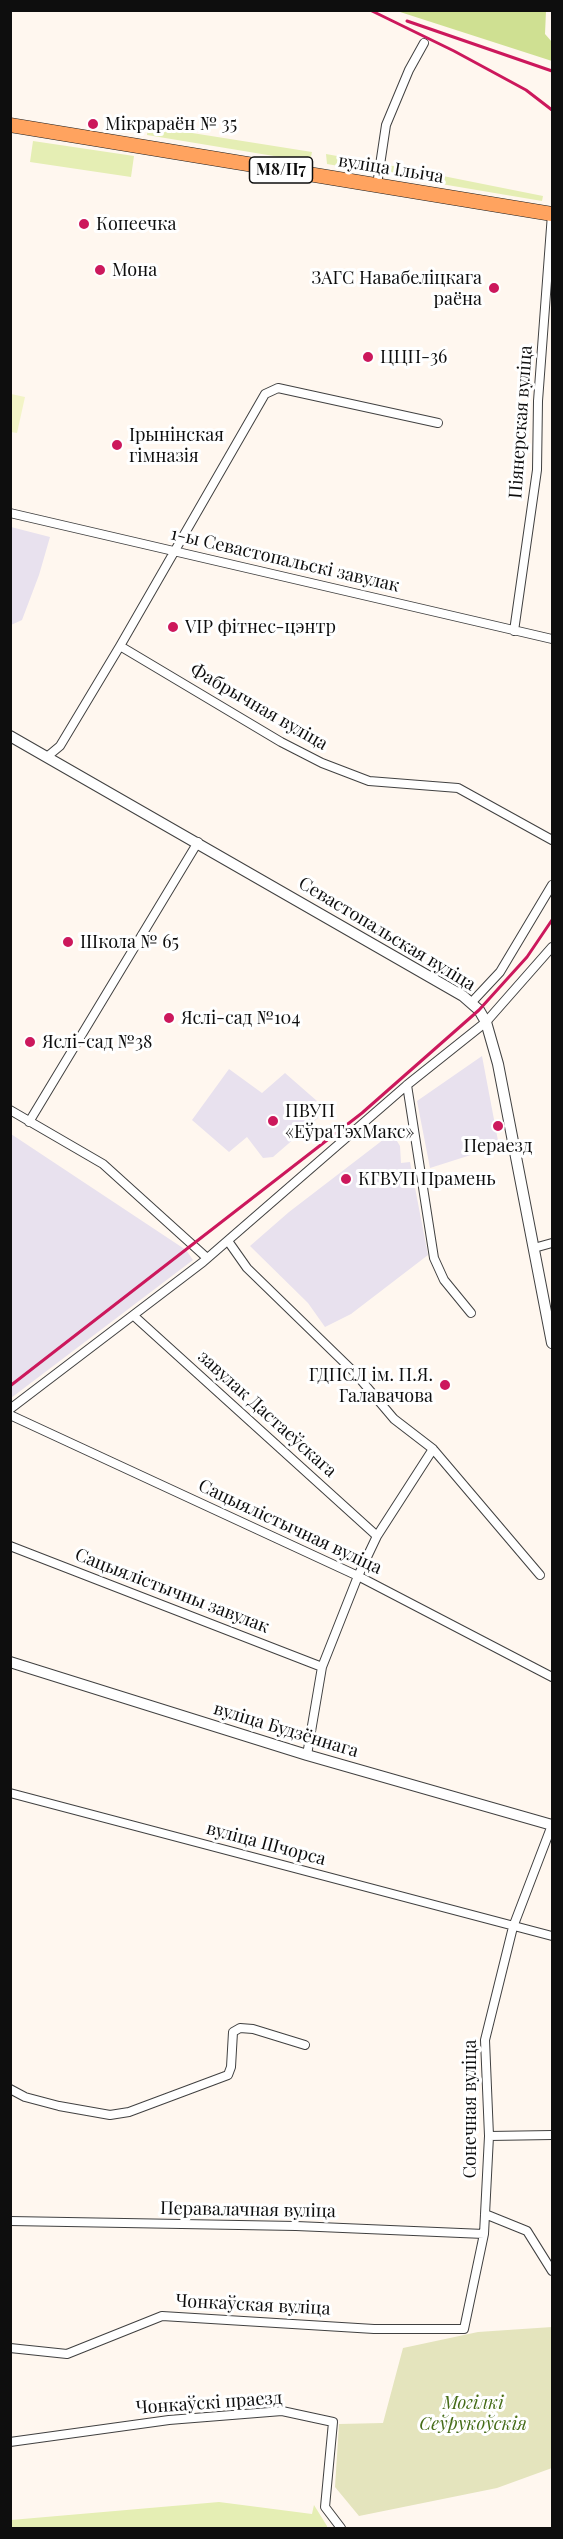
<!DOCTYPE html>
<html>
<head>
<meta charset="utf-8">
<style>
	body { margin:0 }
	#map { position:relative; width:563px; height:2539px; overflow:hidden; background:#fff7ef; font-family:"Playfair Display",serif }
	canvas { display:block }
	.frame { position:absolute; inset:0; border:12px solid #0e0e0e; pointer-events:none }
</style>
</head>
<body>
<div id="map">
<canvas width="563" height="2539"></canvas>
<div class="frame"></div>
</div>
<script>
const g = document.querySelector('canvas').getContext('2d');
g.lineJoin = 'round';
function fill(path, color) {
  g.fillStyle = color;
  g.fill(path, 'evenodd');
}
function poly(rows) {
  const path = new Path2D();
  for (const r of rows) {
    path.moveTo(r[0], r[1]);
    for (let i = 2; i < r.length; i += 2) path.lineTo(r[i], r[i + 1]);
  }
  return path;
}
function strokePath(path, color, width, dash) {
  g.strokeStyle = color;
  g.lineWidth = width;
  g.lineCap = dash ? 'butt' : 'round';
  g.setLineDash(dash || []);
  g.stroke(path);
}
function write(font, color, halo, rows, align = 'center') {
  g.font = font + ' "Playfair Display",serif';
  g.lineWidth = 6;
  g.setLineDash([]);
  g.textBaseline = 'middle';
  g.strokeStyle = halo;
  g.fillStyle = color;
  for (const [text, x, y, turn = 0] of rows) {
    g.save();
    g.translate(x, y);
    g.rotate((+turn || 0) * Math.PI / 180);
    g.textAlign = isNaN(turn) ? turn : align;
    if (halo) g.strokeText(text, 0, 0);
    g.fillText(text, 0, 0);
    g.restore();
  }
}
fill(poly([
	[11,527,50,537,39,575,22,620,11,625],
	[482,1056,499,1146,430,1168,417,1101],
	[229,1069,262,1093,285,1073,317,1101,318,1118,273,1157,263,1158,247,1137,229,1152,192,1120],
	[392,1133,400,1146,401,1163,410,1162,428,1255,351,1314,325,1327,308,1303,250,1246,289,1212],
	[11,1134,186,1250,193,1260,11,1398]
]), '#e8e1ee');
fill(poly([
	[148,126,312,152,310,162,147,135],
	[33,141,134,156,131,177,30,162],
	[326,154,376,163,374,172,327,164],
	[383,164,543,196,542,201,382,174],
	[219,2502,312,2514,314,2505,327,2526,327,2528,11,2528,11,2520]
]), '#e5eeb4');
fill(poly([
	[397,11,546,11,545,34,552,42,552,61]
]), '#cfe092');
fill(poly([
	[552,2327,552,2468,497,2488,359,2516,335,2487,339,2424,383,2423,403,2348,478,2332]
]), '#e4e4bd');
fill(poly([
	[11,394,25,397,17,433,11,432]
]), '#f3f4c7');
const minor = poly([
	[377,185,386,125,409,70,424,43],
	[10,513,552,639],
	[514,631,537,470,538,401,552,214],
	[120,646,281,742,322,763,369,781,458,788,552,840],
	[48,756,60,746,120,646,265,394,278,388,438,423],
	[471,1003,500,972,552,885],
	[407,1085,434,1258,444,1280,471,1313],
	[10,1110,103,1164,207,1258],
	[29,1122,198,842],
	[228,1241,247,1268,355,1373,394,1419,433,1449,540,1575],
	[534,1248,552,1243],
	[134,1316,377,1536],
	[10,1409,203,1262,407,1085,486,1022,552,947],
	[10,1415,358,1576,552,1677],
	[10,1546,322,1667],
	[307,1755,322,1667,358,1576,377,1536,433,1449],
	[10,1793,552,1936],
	[10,2089,25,2097,59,2106,110,2115,129,2112,228,2075,231,2067,233,2032,240,2028,253,2029,305,2045],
	[489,2136,552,2135],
	[485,2214,527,2231,552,2271],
	[10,2221,296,2226,484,2234],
	[10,2348,67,2354,162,2316,374,2329,464,2329,484,2234,489,2136,485,2040,513,1927,552,1825],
	[10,2442,169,2420,282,2411,333,2422,325,2507,341,2528]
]);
const tertiary = poly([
	[10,736,463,996,479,1010,486,1022,498,1064,552,1343],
	[10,1662,307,1755,552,1825]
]);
const primary = poly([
	[10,125,552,214]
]);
strokePath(minor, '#414141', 10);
strokePath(tertiary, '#414141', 12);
strokePath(primary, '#1f1f1f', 15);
strokePath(minor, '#fff', 8);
strokePath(tertiary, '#fff', 10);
strokePath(primary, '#ffa35f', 14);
strokePath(poly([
	[370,10,454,51,526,90,552,110],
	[407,21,552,71],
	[10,1386,362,1113,479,1010,527,957,552,920]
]), '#cc185c', 3);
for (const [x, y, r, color] of [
	[93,124,6,"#cc185c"],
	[84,224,6,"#cc185c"],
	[100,270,6,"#cc185c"],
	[494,288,6,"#cc185c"],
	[368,357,6,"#cc185c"],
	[117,445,6,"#cc185c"],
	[173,627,6,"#cc185c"],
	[68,942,6,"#cc185c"],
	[169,1018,6,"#cc185c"],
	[30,1042,6,"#cc185c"],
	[273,1121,6,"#cc185c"],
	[498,1126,6,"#cc185c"],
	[346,1179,6,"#cc185c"],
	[445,1385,6,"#cc185c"]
]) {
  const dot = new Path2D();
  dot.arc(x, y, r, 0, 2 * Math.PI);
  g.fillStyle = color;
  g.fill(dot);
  strokePath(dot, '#fff', 2);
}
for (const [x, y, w] of [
	[281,170,63]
]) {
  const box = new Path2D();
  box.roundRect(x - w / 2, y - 13, w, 26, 4.5);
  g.fillStyle = '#fff';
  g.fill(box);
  strokePath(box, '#0e0e0e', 1.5);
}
write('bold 16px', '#0e0e0e', null, [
	["М8/П7",281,170]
]);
write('18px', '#0e0e0e', '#fff', [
	["Мікрараён № 35",105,124],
	["Копеечка",96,224],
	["Мона",112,270],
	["ЗАГС Навабеліцкага",482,278,"right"],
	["раёна",482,299,"right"],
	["ЦЦП-36",380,357],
	["Ірынінская",129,435],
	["гімназія",129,456],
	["VIP фітнес-цэнтр",185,627],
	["Школа № 65",80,942],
	["Яслі-сад №104",181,1018],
	["Яслі-сад №38",42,1042],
	["ПВУП",285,1111],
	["«ЕўраТэхМакс»",285,1132],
	["Пераезд",498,1146,"center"],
	["КГВУП Прамень",358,1179],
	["ГДПСЛ ім. П.Я.",433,1375,"right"],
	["Галавачова",433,1396,"right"]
], 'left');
write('18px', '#0e0e0e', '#fff', [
	["вуліца Ільіча",391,169,9],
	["Піянерская вуліца",521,422,-86],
	["1-ы Севастопальскі завулак",285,560,13],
	["Фабрычная вуліца",259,707,30],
	["Севастопальская вуліца",387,934,31],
	["завулак Дастаеўскага",267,1414,42],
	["Сацыялістычная вуліца",290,1527,25],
	["Сацыялістычны завулак",172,1591,21],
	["вуліца Будзённага",286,1730,17],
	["вуліца Шчорса",266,1844,15],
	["Сонечная вуліца",470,2109,-90],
	["Перавалачная вуліца",248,2210,1],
	["Чонкаўская вуліца",253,2305,3],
	["Чонкаўскі праезд",209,2403,-4]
]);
write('italic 18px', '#456c18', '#fff', [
	["Могілкі",473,2403],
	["Сеўрукоўскія",473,2424]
]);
</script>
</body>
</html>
